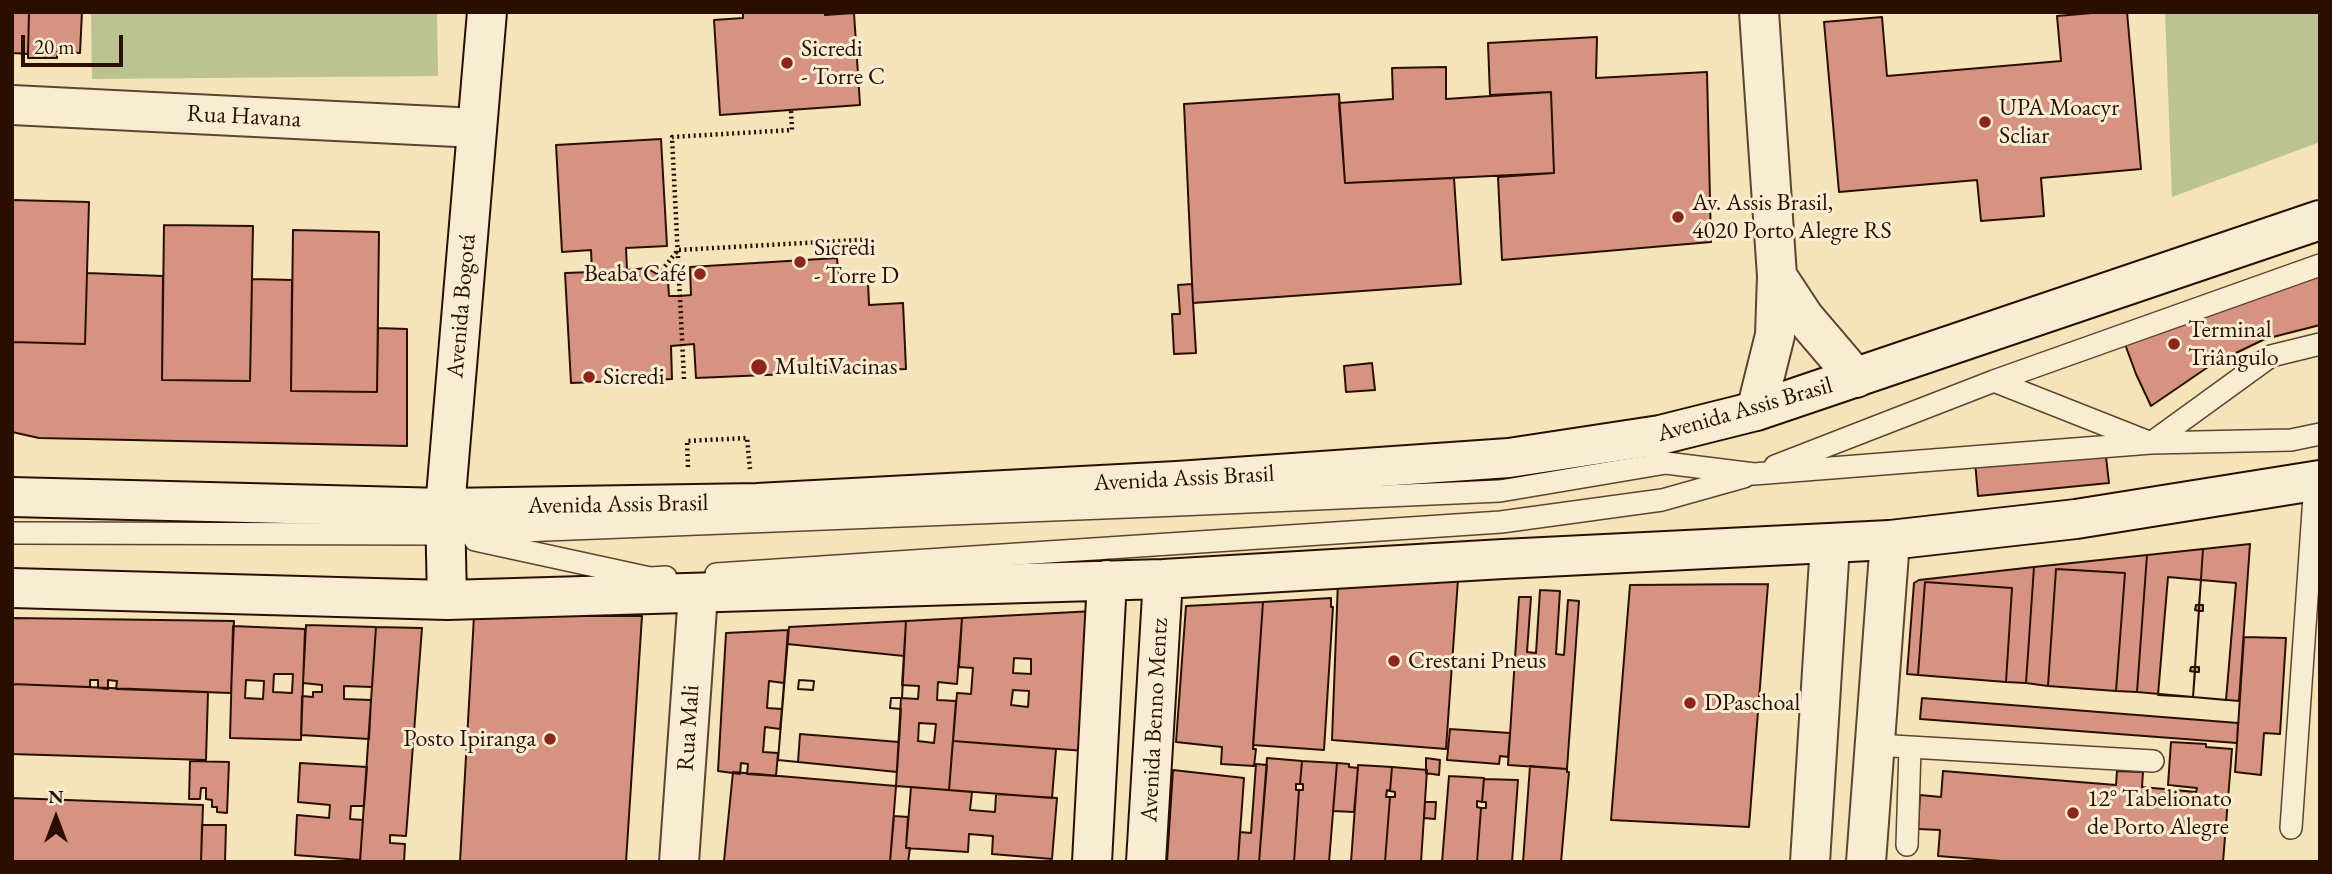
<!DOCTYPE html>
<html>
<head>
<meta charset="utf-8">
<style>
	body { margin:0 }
	#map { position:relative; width:2332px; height:874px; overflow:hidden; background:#f5e3ba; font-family:"EB Garamond",serif }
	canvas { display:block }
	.frame { position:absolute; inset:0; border:14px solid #2a0f00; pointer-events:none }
	.north { position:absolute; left:21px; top:783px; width:70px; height:70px; -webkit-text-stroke:5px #f8edd2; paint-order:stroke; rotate:0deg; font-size:19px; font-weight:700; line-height:28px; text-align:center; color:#2a0f00 }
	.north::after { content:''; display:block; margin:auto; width:24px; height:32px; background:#2a0f00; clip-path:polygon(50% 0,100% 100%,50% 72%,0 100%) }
	.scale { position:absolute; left:21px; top:35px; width:102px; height:32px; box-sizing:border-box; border:4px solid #2a0f00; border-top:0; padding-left:9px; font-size:21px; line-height:24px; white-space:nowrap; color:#2a0f00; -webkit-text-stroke:5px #f8edd2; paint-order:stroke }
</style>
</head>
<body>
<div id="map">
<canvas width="2332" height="874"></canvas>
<div class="frame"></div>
<div class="north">N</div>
<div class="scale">20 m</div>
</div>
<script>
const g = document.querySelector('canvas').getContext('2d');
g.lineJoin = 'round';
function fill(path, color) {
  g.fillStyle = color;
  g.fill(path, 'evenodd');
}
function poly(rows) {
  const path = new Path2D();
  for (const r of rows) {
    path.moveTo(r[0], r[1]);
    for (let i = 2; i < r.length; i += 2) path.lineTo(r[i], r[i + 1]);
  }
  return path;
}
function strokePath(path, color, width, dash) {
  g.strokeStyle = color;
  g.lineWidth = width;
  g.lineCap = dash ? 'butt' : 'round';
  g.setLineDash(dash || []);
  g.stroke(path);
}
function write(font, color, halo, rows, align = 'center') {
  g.font = font + ' "EB Garamond",serif';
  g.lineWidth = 6;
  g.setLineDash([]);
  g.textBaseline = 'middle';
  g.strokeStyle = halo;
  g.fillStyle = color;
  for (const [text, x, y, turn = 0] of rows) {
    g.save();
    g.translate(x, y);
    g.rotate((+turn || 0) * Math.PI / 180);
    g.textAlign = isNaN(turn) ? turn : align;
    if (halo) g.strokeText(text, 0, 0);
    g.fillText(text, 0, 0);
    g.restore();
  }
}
fill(poly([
	[91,12,437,12,438,76,92,79],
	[2165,12,2320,12,2320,142,2172,197]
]), '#bbc490');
const building = poly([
	[12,12,29,12,28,54,12,53,12,12],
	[29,12,82,12,80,53,57,52,57,58,28,58,29,12],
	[743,12,825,12,825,15,854,13,860,105,720,115,714,20,743,18,743,12],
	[2103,12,2127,12,2141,169,2041,178,2044,216,1981,221,1977,180,1839,192,1824,22,1882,17,1887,76,2061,61,2057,16,2103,12],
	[1597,37,1596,78,1707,72,1711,242,1502,260,1498,177,1554,173,1551,92,1490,95,1488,43,1597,37],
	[1446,67,1446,99,1551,92,1554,173,1345,183,1339,103,1393,99,1392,68,1446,67],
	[1339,94,1345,183,1454,178,1461,284,1193,303,1184,104,1339,94],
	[661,139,667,246,626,248,627,270,647,268,668,281,669,296,680,296,691,295,690,267,837,258,839,283,868,281,869,305,903,303,906,369,696,378,694,344,671,346,672,379,571,383,565,273,592,272,591,250,562,252,556,145,661,139],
	[12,200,89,202,85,344,12,342,12,200],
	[164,225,253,226,250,381,162,380,164,225],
	[293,230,379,232,377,392,291,391,293,230],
	[2320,270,2320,325,2265,339,2211,365,2151,406,2136,374,2122,336,2320,270],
	[87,273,163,276,162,380,250,381,252,279,292,280,291,391,377,392,378,328,407,329,407,446,39,438,12,432,12,342,85,344,87,273],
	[1192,284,1196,353,1174,354,1172,314,1180,314,1178,285,1192,284],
	[1372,363,1375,390,1346,392,1344,366,1372,363],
	[2105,448,2109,483,1978,496,1975,461,2105,448],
	[2250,544,2239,701,2193,697,2203,549,2250,544],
	[2203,549,2193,697,2137,692,2147,555,2203,549],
	[2147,555,2137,692,2116,691,2125,573,2056,569,2048,686,2026,683,2034,567,2147,555],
	[2034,567,2026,683,2006,682,2012,588,1925,582,1918,675,1907,674,1914,583,1919,580,2034,567],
	[2056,569,2125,573,2116,691,2048,686,2056,569],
	[2168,577,2201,580,2199,605,2196,605,2195,610,2199,611,2195,667,2191,667,2190,671,2195,672,2193,697,2158,695,2168,577],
	[1458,579,1446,749,1332,740,1338,581,1458,579],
	[2201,580,2236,583,2226,700,2193,697,2195,672,2199,672,2199,667,2195,667,2199,611,2203,611,2203,605,2199,605,2201,580],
	[1925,582,2012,588,2006,682,1918,675,1925,582],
	[1768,584,1749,827,1611,820,1630,585,1768,584],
	[1540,590,1560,591,1556,654,1564,655,1568,600,1579,601,1567,769,1508,765,1519,597,1531,597,1527,652,1536,653,1540,590],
	[1331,598,1331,607,1333,607,1324,750,1253,745,1263,602,1331,598],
	[1263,602,1253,749,1256,749,1254,766,1221,764,1222,747,1176,742,1186,606,1263,602],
	[1094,611,1085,751,953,741,957,693,971,694,973,668,959,667,962,618,1094,611],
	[1014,658,1031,659,1031,674,1013,673,1014,658],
	[1013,690,1029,691,1028,707,1011,705,1013,690],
	[474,616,642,616,626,862,460,862,474,616],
	[12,618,234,621,231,693,116,689,117,681,108,680,108,689,98,688,98,680,90,680,90,687,12,684,12,618],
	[962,618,957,684,938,682,937,700,956,701,949,790,896,786,901,698,918,699,919,686,902,685,906,621,962,618],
	[919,723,936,724,934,743,918,741,919,723],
	[906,621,902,698,891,698,890,708,901,709,897,772,778,760,789,627,906,621],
	[799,680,814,681,813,690,798,689,799,680],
	[306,625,376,627,372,687,344,686,344,699,371,700,369,739,301,735,302,696,313,697,313,692,322,692,322,685,303,683,306,625],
	[233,626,305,629,301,740,230,738,233,626],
	[274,674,293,674,292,693,273,692,274,674],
	[246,680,264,681,263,699,245,698,246,680],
	[376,627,422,628,406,836,390,835,390,843,405,844,404,862,360,862,376,627],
	[788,630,784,683,769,681,767,708,782,709,780,729,765,727,763,752,778,753,776,776,747,774,748,764,741,763,740,774,718,771,726,633,788,630],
	[2244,637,2286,638,2280,734,2264,733,2261,775,2235,772,2244,637],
	[787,644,904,656,902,698,891,698,890,708,901,709,899,742,800,734,798,762,778,760,787,644],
	[799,680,814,681,813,690,798,689,799,680],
	[12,684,208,692,206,760,12,754,12,684],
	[1922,698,2238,723,2237,743,1920,719,1922,698],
	[1450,729,1510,733,1508,757,1500,756,1499,764,1447,760,1450,729],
	[953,741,1056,749,1052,798,949,790,953,741],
	[2171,742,2206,744,2206,747,2232,749,2223,862,2014,862,1938,856,1940,830,1918,829,1920,795,1941,797,1943,771,2116,785,2117,771,2143,772,2142,787,2196,792,2197,788,2168,785,2171,742],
	[1267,758,1302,761,1300,784,1296,784,1296,790,1299,790,1294,862,1259,862,1267,758],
	[1426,758,1440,760,1439,775,1426,773,1426,758],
	[190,761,229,762,227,813,217,812,217,807,212,807,212,800,206,799,206,788,201,788,200,799,189,799,190,761],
	[1302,761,1337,763,1329,862,1294,862,1299,790,1303,790,1303,784,1300,784,1302,761],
	[300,763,367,767,364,806,351,806,350,819,363,820,360,860,295,855,297,815,329,818,330,805,298,802,300,763],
	[1337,763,1349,764,1349,767,1358,768,1354,812,1333,811,1337,763],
	[1256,764,1267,765,1259,862,1238,862,1240,832,1251,833,1256,764],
	[1358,765,1392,767,1390,791,1387,790,1386,797,1390,797,1385,862,1351,862,1358,765],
	[1530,766,1567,769,1567,772,1569,772,1561,862,1523,862,1530,766],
	[1392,767,1427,770,1421,862,1385,862,1390,797,1395,797,1395,792,1390,791,1392,767],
	[1173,770,1244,778,1238,862,1167,862,1173,770],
	[733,772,896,786,890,862,718,862,724,861,733,772],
	[1449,776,1484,778,1482,802,1477,801,1477,807,1481,808,1477,862,1442,862,1449,776],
	[1484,779,1518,780,1512,862,1477,862,1481,808,1486,808,1486,802,1482,802,1484,779],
	[911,787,972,792,970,810,995,812,996,794,1057,798,1052,859,992,854,993,836,969,834,968,852,906,848,911,787],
	[12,798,203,805,201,862,12,862,12,798],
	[1425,802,1436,802,1435,819,1424,818,1425,802],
	[894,816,908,817,906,848,910,848,908,862,890,862,894,816],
	[202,825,226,825,225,862,201,862,202,825]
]);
fill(building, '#d69382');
strokePath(building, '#2a0f00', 2);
const lane = poly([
	[1994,381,2146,441],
	[2151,443,2271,356,2320,344],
	[1775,466,1994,381,2320,265],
	[12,533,445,534,1178,505,1500,491,1666,463,1754,474,2151,443,2291,440,2320,434],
	[475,540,650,578,666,577],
	[716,574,1501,522,1662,500,1744,477],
	[1875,745,2153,761],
	[2291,828,2315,482],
	[1907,845,1910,748]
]);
const street = poly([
	[12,105,477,128],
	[1777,276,1804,317,1856,378],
	[1756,411,1775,335,1777,276,1759,12],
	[679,862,698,594],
	[1810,862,1830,544],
	[1866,862,1890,540]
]);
const secondary = poly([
	[12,497,445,508,757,503,1177,481,1509,458,1660,435,1756,411,2320,220],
	[12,588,447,600,1163,579,1503,559,1890,540,2076,519,2320,480],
	[447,600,445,508,487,12],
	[1092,862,1107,580],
	[1146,862,1163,579]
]);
strokePath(lane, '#5d442e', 24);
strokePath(street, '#5d442e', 42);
strokePath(secondary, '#2a0f00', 42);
strokePath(poly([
	[658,275,678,250,876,239],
	[684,379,672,137,792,130,791,110],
	[688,467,687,441,747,438,750,469]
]), '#2a0f00', 4.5, [2, 3.5]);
strokePath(lane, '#f8edd2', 21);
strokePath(street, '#f8edd2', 38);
strokePath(secondary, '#f8edd2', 38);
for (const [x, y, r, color] of [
	[787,63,7,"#8f2418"],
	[1985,122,7,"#8f2418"],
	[1678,217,7,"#8f2418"],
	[800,262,7,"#8f2418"],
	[700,274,7,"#8f2418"],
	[2174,344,7,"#8f2418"],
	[759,367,9,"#8f2418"],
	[589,377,7,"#8f2418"],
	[1394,661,7,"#8f2418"],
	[1690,703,7,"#8f2418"],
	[550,739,7,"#8f2418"],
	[2073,813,7,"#8f2418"]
]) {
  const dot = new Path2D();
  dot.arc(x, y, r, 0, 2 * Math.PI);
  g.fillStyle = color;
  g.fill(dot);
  strokePath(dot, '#f8edd2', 2.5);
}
write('24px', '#2a0f00', '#f8edd2', [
	["Sicredi",801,49],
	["- Torre C",801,77],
	["UPA Moacyr",1999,108],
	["Scliar",1999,136],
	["Av. Assis Brasil,",1692,203],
	["4020 Porto Alegre RS",1692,231],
	["Sicredi",814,248],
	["- Torre D",814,276],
	["Beaba Café",686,274,"right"],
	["Terminal",2188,330],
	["Triângulo",2188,358],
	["MultiVacinas",775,367],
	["Sicredi",603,377],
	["Crestani Pneus",1408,661],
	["DPaschoal",1704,703],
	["Posto Ipiranga",536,739,"right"],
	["12° Tabelionato",2087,799],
	["de Porto Alegre",2087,827]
], 'left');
write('24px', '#2a0f00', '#f8edd2', [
	["Rua Havana",244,117,3],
	["Avenida Bogotá",462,306,-85],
	["Avenida Assis Brasil",1745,410,-16],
	["Avenida Assis Brasil",1184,479,-3],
	["Avenida Assis Brasil",618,505,-1],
	["Avenida Benno Mentz",1155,720,-87],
	["Rua Mali",689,728,-86]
]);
</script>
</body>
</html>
